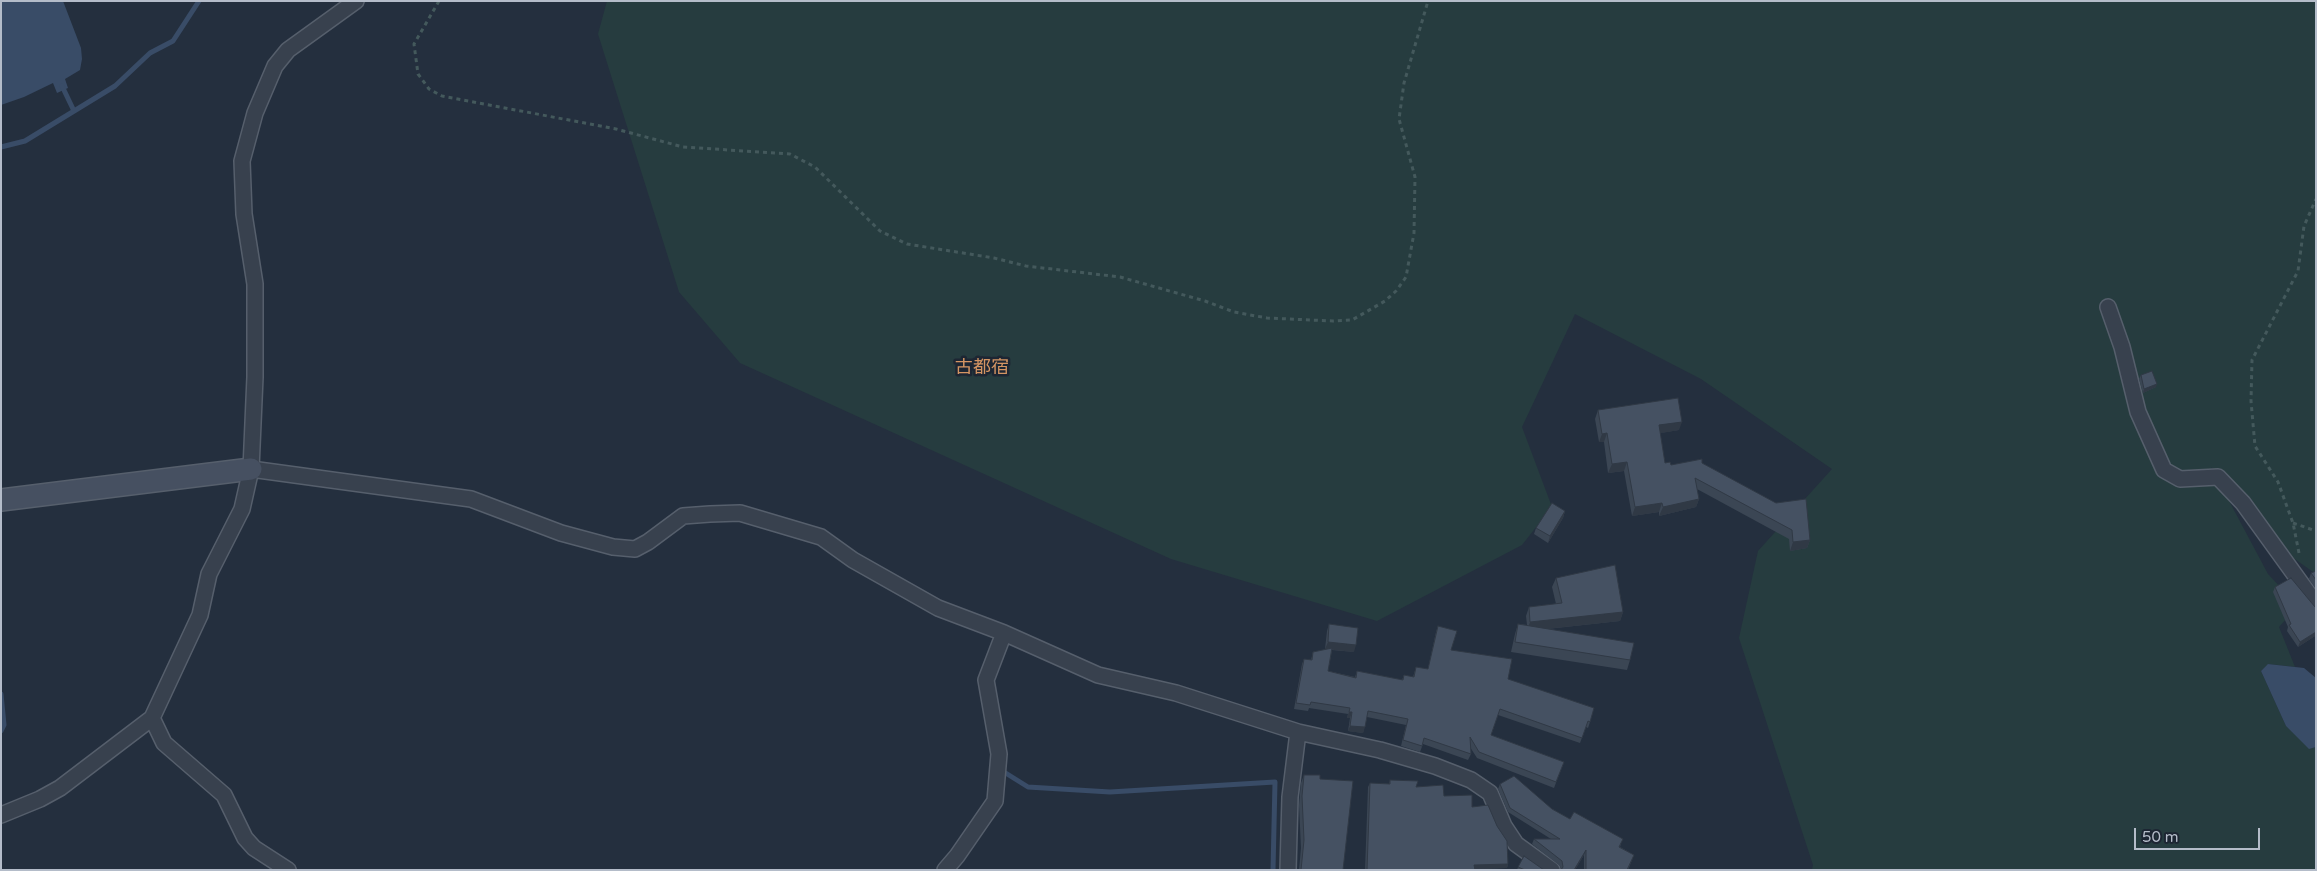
<!DOCTYPE html>
<html>
<head>
<meta charset="utf-8">
<style>
	body { margin:0 }
	#map { position:relative; width:2317px; height:871px; overflow:hidden; background:#242f3e; font-family:"Varela Round",sans-serif }
	canvas { display:block }
	.frame { position:absolute; inset:0; border:2px solid #b4bcc9; pointer-events:none }
	.scale { position:absolute; left:2134px; top:828px; width:126px; height:22px; box-sizing:border-box; border:2px solid #b4bcc9; border-top:0; padding-left:6px; font-size:15px; line-height:18px; white-space:nowrap; color:#b4bcc9; -webkit-text-stroke:4px #1d2633; paint-order:stroke }
</style>
</head>
<body>
<div id="map">
<canvas width="2317" height="871"></canvas>
<div class="frame"></div>
<div class="scale">50 m</div>
</div>
<script>
const g = document.querySelector('canvas').getContext('2d');
g.lineJoin = 'round';
function fill(path, color) {
  g.fillStyle = color;
  g.fill(path, 'evenodd');
}
function poly(rows) {
  const path = new Path2D();
  for (const r of rows) {
    path.moveTo(r[0], r[1]);
    for (let i = 2; i < r.length; i += 2) path.lineTo(r[i], r[i + 1]);
  }
  return path;
}
function strokePath(path, color, width, dash) {
  g.strokeStyle = color;
  g.lineWidth = width;
  g.lineCap = dash ? 'butt' : 'round';
  g.setLineDash(dash || []);
  g.stroke(path);
}
function write(font, color, halo, rows, align = 'center') {
  g.font = font + ' "Varela Round","Noto Sans JP",sans-serif';
  g.lineWidth = 5;
  g.setLineDash([]);
  g.textBaseline = 'middle';
  g.strokeStyle = halo;
  g.fillStyle = color;
  for (const [text, x, y, turn = 0] of rows) {
    g.save();
    g.translate(x, y);
    g.rotate((+turn || 0) * Math.PI / 180);
    g.textAlign = isNaN(turn) ? turn : align;
    if (halo) g.strokeText(text, 0, 0);
    g.fillText(text, 0, 0);
    g.restore();
  }
}
fill(poly([
	[607,1,2316,1,2316,574,2282,550,2250,500,2211,467,2268,574,2298,606,2279,627,2295,667,2269,664,2261,671,2286,726,2309,748,2316,747,2316,870,1812,870,1813,865,1739,638,1758,551,1832,469,1701,379,1575,314,1522,427,1552,507,1522,545,1377,621,1171,559,740,363,679,292,598,34]
]), '#263c3f');
fill(poly([
	[1,1,63,1,81,48,82,59,80,70,65,79,68,88,57,93,53,83,24,97,1,105],
	[2268,664,2304,668,2316,678,2316,747,2309,749,2286,726,2261,671]
]), '#394c67');
strokePath(poly([
	[62,86,74,111],
	[1,147,25,141,115,86,150,53,173,41,199,1],
	[1,694,4,725,1,731],
	[1004,772,1028,787,1110,792,1275,782,1273,870]
]), '#394c67', 5);
const street = poly([
	[2108,307,2122,347,2138,412,2164,470,2180,479,2218,477,2243,503,2316,604],
	[251,469,471,499,561,533,613,547,635,549,648,542,683,516,710,514,740,513,821,537,853,560,938,608,1004,633,1098,675,1176,693,1298,732,1380,750,1435,766,1471,780,1490,793,1504,826,1516,844,1552,870],
	[152,718,164,743,224,795,245,838,254,848,288,870],
	[1,815,40,799,60,788,152,718,200,615,209,574,242,509,251,469,255,377,255,284,244,214,242,161,255,113,275,66,288,50,356,1],
	[945,870,957,856,995,801,999,754,986,680,1004,633],
	[1288,870,1290,797,1298,732]
]);
const secondary = poly([
	[1,500,251,469]
]);
strokePath(street, '#565f6c', 18);
strokePath(secondary, '#565f6c', 24);
strokePath(poly([
	[439,1,414,44,418,74,429,89,442,96,616,129,683,147,790,154,815,167,880,231,907,244,994,258,1026,266,1120,277,1205,301,1234,312,1267,318,1333,321,1352,320,1385,301,1396,291,1406,277,1414,233,1415,177,1399,119,1404,83,1428,1],
	[2293,523,2316,531],
	[2299,553,2293,523,2278,482,2255,446,2251,401,2252,360,2298,271,2304,226,2316,199]
]), '#44595c', 3, [4, 4]);
strokePath(street, '#38414e', 15);
strokePath(secondary, '#465061', 21);
fill(poly([
	[2141,375,2156,387,2143,393,2139,379],
	[1598,410,1679,430,1660,433,1665,463,1671,465,1702,463,1810,540,1807,548,1790,551,1789,539,1697,489,1699,499,1696,507,1659,516,1659,512,1632,516,1624,471,1608,473,1604,442,1599,442,1595,419],
	[1565,511,1563,518,1548,543,1534,534,1536,528],
	[2316,571,2316,589,2309,579,2311,573],
	[1556,578,1623,612,1620,621,1547,629,1630,660,1627,670,1511,652,1515,634,1518,624,1527,625,1526,616,1529,607,1556,604,1552,587],
	[2275,587,2315,607,2316,607,2316,636,2315,636,2298,647,2287,631,2288,627,2273,592],
	[1329,624,1354,652,1332,650,1328,671,1355,677,1357,671,1402,680,1404,675,1413,677,1416,667,1428,669,1436,632,1438,626,1451,650,1508,679,1590,722,1588,728,1586,727,1580,743,1498,715,1491,735,1564,762,1554,788,1477,758,1470,747,1471,754,1468,760,1423,744,1420,752,1401,746,1406,725,1367,717,1363,733,1348,731,1350,718,1347,718,1348,714,1309,708,1308,711,1294,709,1302,664,1304,659,1311,660,1313,652,1328,649,1325,649,1327,631],
	[1304,775,1320,779,1343,870,1299,870,1301,848,1299,805,1301,783],
	[1390,780,1444,796,1472,807,1508,864,1507,868,1475,869,1475,870,1365,870,1368,787,1370,783,1389,784],
	[1500,784,1552,809,1570,819,1621,844,1620,847,1634,855,1628,870,1584,870,1584,855,1575,870,1561,870,1560,866,1532,844,1534,839,1551,839,1508,812,1498,789],
	[1518,867,1544,870,1517,870]
]), '#3b4654');
fill(poly([
	[2157,384,2156,387,2143,393,2144,389],
	[1682,422,1679,430,1656,434,1659,425],
	[1607,433,1604,442,1599,442,1602,434],
	[1627,462,1624,471,1608,473,1612,464],
	[1699,499,1696,507,1659,516,1663,507],
	[1662,503,1659,512,1632,516,1635,507],
	[1565,511,1563,518,1548,543,1550,536],
	[1810,540,1807,548,1790,551,1793,542],
	[1623,612,1620,621,1527,631,1530,622],
	[2316,632,2315,636,2298,647,2300,642],
	[1328,642,1356,645,1354,652,1325,649],
	[1349,712,1352,712,1350,718,1347,718],
	[1350,726,1365,727,1363,733,1348,731],
	[1586,850,1584,855,1575,870,1574,870],
	[1508,864,1507,868,1473,869,1474,865]
]), '#303945');
const building = poly([
	[2152,371,2157,384,2144,389,2141,375,2152,371],
	[1678,398,1682,422,1659,425,1665,463,1670,462,1671,465,1702,459,1702,463,1776,503,1806,499,1810,540,1793,542,1792,530,1695,478,1699,499,1663,507,1662,503,1635,507,1627,462,1612,464,1607,433,1602,434,1598,410,1678,398],
	[1552,503,1565,511,1550,536,1536,528,1552,503],
	[1615,565,1623,612,1530,622,1529,607,1562,603,1556,578,1615,565],
	[2316,571,2316,580,2311,573,2316,571],
	[2291,578,2315,607,2316,607,2316,632,2300,642,2289,625,2291,624,2275,587,2291,578],
	[1329,624,1358,628,1356,645,1328,642,1329,624],
	[1518,624,1634,643,1630,660,1515,642,1518,624],
	[1438,626,1457,631,1451,650,1512,659,1508,679,1594,708,1590,722,1588,721,1582,738,1500,709,1491,735,1564,762,1556,782,1479,752,1470,737,1471,754,1424,738,1422,746,1403,740,1408,719,1368,711,1365,727,1350,726,1352,712,1349,712,1350,708,1311,702,1310,705,1296,703,1304,659,1312,660,1313,652,1332,648,1328,671,1356,678,1357,671,1403,680,1404,675,1414,677,1416,667,1428,669,1438,626],
	[1304,775,1320,775,1320,779,1353,781,1343,870,1301,870,1304,840,1302,796,1304,775],
	[1514,776,1552,809,1570,819,1574,812,1623,839,1619,847,1634,855,1627,870,1586,870,1586,850,1574,870,1561,870,1563,867,1562,861,1534,839,1560,839,1510,808,1500,784,1514,776],
	[1390,780,1418,781,1416,787,1443,785,1444,796,1472,795,1472,807,1488,805,1497,826,1507,841,1508,864,1474,865,1475,870,1367,870,1370,783,1390,784,1390,780],
	[1524,856,1544,870,1525,870,1518,867,1524,856]
]);
fill(building, '#455162');
strokePath(building, '#303945', 1);
write('18px', '#d59563', '#1d2633', [
	["古都宿",982,368]
]);
</script>
</body>
</html>
